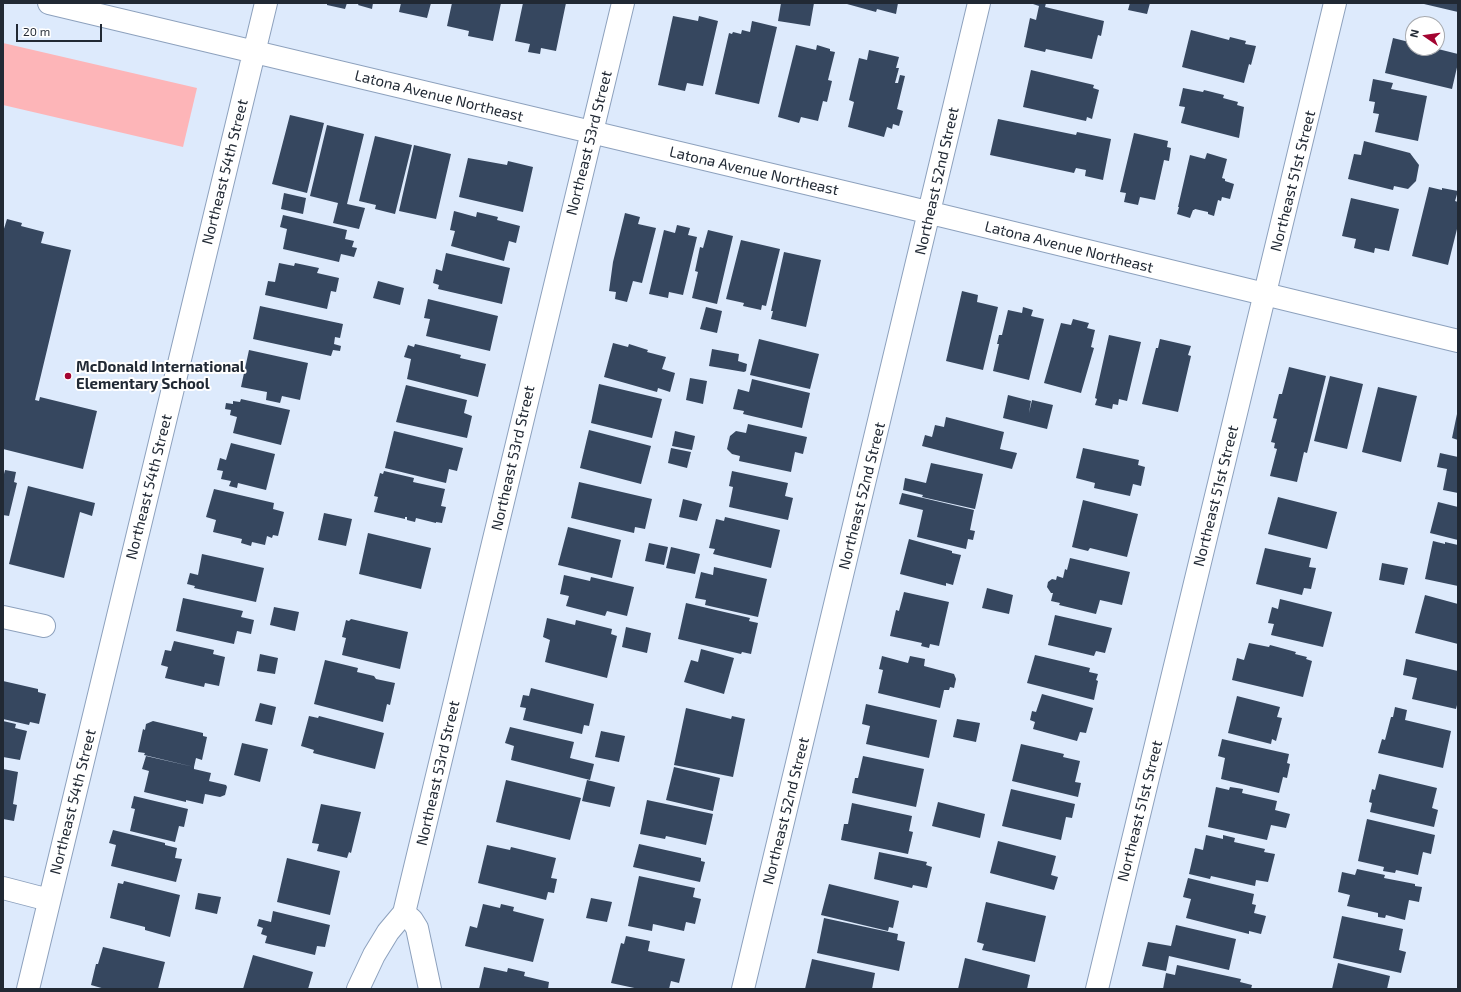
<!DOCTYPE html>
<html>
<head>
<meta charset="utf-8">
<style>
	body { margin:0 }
	#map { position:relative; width:1461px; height:992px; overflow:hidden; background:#ddeafc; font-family:"Exo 2",sans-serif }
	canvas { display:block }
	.frame { position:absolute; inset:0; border:4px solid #212934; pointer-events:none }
	.north { position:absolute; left:1405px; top:16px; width:40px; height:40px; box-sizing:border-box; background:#fff; border:1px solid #a6a9ae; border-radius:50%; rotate:283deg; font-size:11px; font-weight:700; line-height:16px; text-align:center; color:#212934 }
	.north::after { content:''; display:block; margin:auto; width:14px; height:18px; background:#a30431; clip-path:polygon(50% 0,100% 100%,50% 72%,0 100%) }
	.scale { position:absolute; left:16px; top:24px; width:86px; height:18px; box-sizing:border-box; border:2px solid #212934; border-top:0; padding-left:5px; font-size:12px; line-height:14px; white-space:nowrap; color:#212934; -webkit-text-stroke:3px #fff; paint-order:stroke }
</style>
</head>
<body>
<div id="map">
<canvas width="1461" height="992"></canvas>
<div class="frame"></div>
<div class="north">N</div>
<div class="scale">20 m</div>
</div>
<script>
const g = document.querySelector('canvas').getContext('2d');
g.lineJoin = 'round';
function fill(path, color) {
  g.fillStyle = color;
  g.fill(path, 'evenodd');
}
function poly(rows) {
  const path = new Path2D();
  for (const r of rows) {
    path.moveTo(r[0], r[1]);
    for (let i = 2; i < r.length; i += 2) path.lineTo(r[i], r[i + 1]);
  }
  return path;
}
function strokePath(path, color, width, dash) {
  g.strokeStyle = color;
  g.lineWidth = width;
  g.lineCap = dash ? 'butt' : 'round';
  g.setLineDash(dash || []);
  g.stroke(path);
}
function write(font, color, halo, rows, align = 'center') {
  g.font = font + ' "Exo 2",sans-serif';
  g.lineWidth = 4;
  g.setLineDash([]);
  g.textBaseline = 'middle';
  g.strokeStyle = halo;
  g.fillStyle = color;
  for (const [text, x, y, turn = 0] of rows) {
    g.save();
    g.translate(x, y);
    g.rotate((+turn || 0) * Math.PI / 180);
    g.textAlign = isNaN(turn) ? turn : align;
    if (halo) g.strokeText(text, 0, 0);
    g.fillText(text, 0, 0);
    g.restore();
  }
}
fill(poly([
	[3,43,197,88,183,147,3,105]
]), '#fdb5b8');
fill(poly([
	[327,3,347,3,345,9,327,5],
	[359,3,373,3,372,9,358,5],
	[401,3,431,3,427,18,399,12],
	[452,3,501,3,493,41,468,36,469,31,447,26],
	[523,3,566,3,556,51,541,48,540,54,528,52,530,44,515,41],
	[781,3,814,3,810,26,778,21],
	[848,3,898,3,896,14,877,9,876,12,847,4],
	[1030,3,1046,3,1045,7,1104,21,1101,36,1098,35,1092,59,1046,49,1045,52,1024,47,1030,18,1036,20,1039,6],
	[1130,3,1150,3,1147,14,1128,10],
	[1424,3,1458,3,1458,12,1424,4],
	[673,16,698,21,699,16,718,21,703,86,687,83,685,91,658,85],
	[752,21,777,27,759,104,715,94,729,33,732,34,733,32,741,34,742,30,750,32],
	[1191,30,1229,40,1230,37,1246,41,1245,44,1256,46,1251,65,1249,64,1244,83,1182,67],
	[1393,38,1413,43,1413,48,1434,48,1458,54,1458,63,1452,89,1385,73],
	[796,45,816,50,817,45,830,49,830,51,835,52,828,80,832,81,827,102,823,101,818,121,801,117,799,123,778,117],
	[869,50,899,57,896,68,899,68,895,83,898,83,900,75,905,76,897,109,903,111,899,126,893,124,892,129,887,127,884,137,848,127,854,102,849,100,859,58,867,60],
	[1031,70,1094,85,1093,88,1099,90,1092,119,1087,117,1086,121,1023,107],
	[1373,79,1393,83,1391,89,1427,96,1418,141,1375,132,1379,114,1373,113,1375,102,1369,101],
	[1183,88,1203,92,1204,90,1224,95,1223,98,1238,102,1237,105,1244,107,1239,138,1181,123,1185,107,1179,106],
	[290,115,324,123,307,193,272,184],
	[998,119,1076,135,1077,132,1111,139,1103,180,1085,176,1086,170,1076,168,1074,173,990,155],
	[327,125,364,134,347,204,365,208,359,229,333,223,338,203,310,196],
	[1134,133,1168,141,1167,147,1171,148,1169,161,1164,160,1155,200,1140,197,1138,205,1124,202,1126,193,1120,192],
	[375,136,412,145,395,214,375,209,376,205,359,201],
	[1364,141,1410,153,1419,165,1416,181,1408,189,1394,186,1393,190,1348,179,1354,154,1361,155],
	[414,145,451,154,436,219,399,211],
	[1207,153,1227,159,1222,178,1225,179,1225,181,1234,184,1230,199,1222,197,1221,201,1218,200,1214,216,1208,214,1208,212,1195,209,1194,210,1193,210,1190,218,1177,214,1179,207,1178,207,1190,155,1205,159],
	[468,158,507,165,508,161,533,167,523,212,459,197],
	[1429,187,1442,190,1442,188,1458,191,1455,201,1458,202,1458,225,1448,265,1412,256],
	[284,193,306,198,303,214,281,209],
	[1351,198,1399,209,1389,251,1375,248,1374,253,1354,248,1356,239,1342,236],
	[454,211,476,217,477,212,498,217,497,220,520,226,516,243,509,241,504,261,451,246,455,231,450,230],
	[625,213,640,217,638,224,656,228,642,283,633,281,627,302,615,299,616,292,609,291,613,262],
	[283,215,347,230,345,239,354,241,352,247,357,248,354,257,341,254,339,262,283,249,287,229,280,227],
	[7,219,22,223,21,226,44,232,41,243,71,250,35,400,39,401,40,397,97,411,83,469,3,449,3,232],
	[677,225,690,228,688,235,697,237,683,295,669,292,668,298,649,294,664,230,675,233],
	[708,230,733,236,717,304,692,298,698,272,695,271,700,247,703,248],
	[741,240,780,249,766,306,762,305,761,310,743,306,744,303,726,299],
	[784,252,821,260,806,327,771,319,773,311,771,311],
	[446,253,510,268,502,304,438,289,439,285,433,283,436,269,442,271],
	[279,263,294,266,295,263,319,268,317,273,339,278,336,292,331,291,327,309,265,295,268,281,275,282],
	[378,281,404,288,400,305,373,298],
	[962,291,978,295,977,302,998,307,983,370,946,361],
	[428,299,498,316,490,351,426,336,430,319,424,318],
	[260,306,343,324,340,338,335,337,334,344,341,346,340,351,333,350,331,356,253,339],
	[706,307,722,311,717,333,700,329],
	[1023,307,1033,310,1031,316,1044,319,1029,380,993,371,999,344,997,344,999,335,1002,335,1008,310,1022,313],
	[1073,319,1089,323,1087,328,1095,330,1091,347,1094,348,1081,393,1044,383,1061,323,1071,325],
	[1109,335,1141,342,1127,401,1119,399,1118,405,1113,404,1112,409,1095,405,1097,399,1095,398],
	[759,339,819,354,810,389,750,375],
	[1160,339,1191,346,1188,355,1191,356,1178,412,1142,404,1156,348,1158,348],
	[613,343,628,347,629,344,648,350,647,352,666,357,662,369,675,373,670,392,658,388,657,392,604,377],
	[415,344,461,355,460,358,486,364,478,397,407,379,411,359,404,357,408,345,414,347],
	[712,349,739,354,738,361,747,364,746,371,744,372,709,366],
	[249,350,308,363,300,400,282,396,280,403,266,400,267,392,241,387],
	[1289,367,1326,376,1307,453,1304,452,1297,482,1270,476,1277,449,1274,448,1275,443,1271,442,1277,419,1273,418,1279,394,1282,394],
	[1330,376,1363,384,1347,449,1314,441],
	[690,378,707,381,703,404,686,400],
	[752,379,810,393,802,428,743,414,744,411,733,409,738,389,749,392],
	[599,384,662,399,652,438,591,423],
	[406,385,467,400,464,413,472,416,467,438,396,422],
	[1378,387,1417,396,1401,462,1362,452],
	[1008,395,1031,401,1029,413,1032,400,1053,405,1047,429,1003,418],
	[241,399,290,410,281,445,233,433,237,417,230,415,231,410,225,409,226,403,233,404,233,401,240,402],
	[1457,414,1458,414,1458,440,1452,438],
	[946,417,1004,432,1000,449,1017,453,1012,469,922,446,925,435,932,437,935,425,944,427],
	[748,424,807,437,803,454,795,452,791,472,739,461,740,456,732,454,727,449,730,436,736,431,746,433],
	[589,430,651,446,641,484,580,468],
	[394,431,463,448,457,471,449,469,446,483,385,468],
	[675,431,695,436,692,450,672,446],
	[231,443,275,454,266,490,238,483,237,488,229,486,231,481,221,479,223,471,217,470,220,458,226,460],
	[671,448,691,452,687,468,668,463],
	[1083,448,1139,460,1138,465,1145,467,1141,486,1133,484,1130,496,1094,488,1095,483,1076,478],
	[1440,453,1458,457,1458,493,1443,490,1447,469,1437,467],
	[931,463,983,474,975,509,922,497,923,495,903,490,905,478,926,483],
	[5,470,16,472,14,482,17,483,9,516,3,515,3,478],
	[384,471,414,478,413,482,445,489,441,506,446,507,442,523,436,522,436,523,416,518,415,522,407,520,407,517,405,517,405,519,374,512,378,497,374,496,380,473,383,474],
	[732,471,788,483,785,496,793,498,788,520,729,507,733,487,729,486],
	[579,482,652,499,645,529,635,527,634,533,571,518],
	[28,486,95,503,92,516,80,512,64,578,9,564],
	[214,489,274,503,273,509,284,512,278,536,273,535,272,538,267,536,265,545,252,542,251,546,241,543,242,539,213,532,216,520,206,517],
	[902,493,974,510,970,530,975,531,973,540,968,539,966,549,917,537,923,510,899,504],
	[1278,497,1337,512,1327,549,1268,534],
	[683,499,702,504,697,521,679,517],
	[1083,500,1138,514,1127,557,1090,548,1088,551,1072,547],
	[1438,502,1458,507,1458,540,1430,533],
	[324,513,352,519,346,546,318,540],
	[725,517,780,530,771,568,713,554,715,549,709,548,716,519,724,521],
	[568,527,621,540,612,578,558,565],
	[368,533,431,548,421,589,359,574],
	[909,539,952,551,952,553,961,555,953,585,946,583,946,586,900,574],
	[1433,541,1445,544,1445,542,1458,545,1458,586,1425,579],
	[649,543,668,547,664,565,645,561],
	[671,547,700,554,695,574,666,568],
	[1265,548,1311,558,1309,567,1316,568,1311,589,1304,588,1302,595,1256,584],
	[202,554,264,568,256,602,194,588,195,586,187,584,190,573,198,575],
	[1070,558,1130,572,1122,605,1100,600,1096,614,1059,605,1060,603,1051,601,1053,593,1051,593,1047,587,1048,582,1052,579,1056,580,1057,576,1063,578,1065,569,1067,570],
	[1382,563,1408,568,1404,585,1379,580],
	[714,567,767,579,758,617,705,605,706,600,695,598,701,572,713,575],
	[564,575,590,581,591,577,634,587,627,616,607,611,605,616,566,606,569,596,560,594],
	[987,588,1013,595,1009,614,982,608],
	[904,592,949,602,939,646,930,644,929,648,921,646,922,643,890,636,896,610,899,611],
	[1425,595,1458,604,1458,644,1415,633],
	[183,598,243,611,241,617,254,620,251,634,237,631,234,644,176,631],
	[1280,599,1332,612,1323,647,1271,635,1274,624,1268,623,1272,607,1278,609],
	[686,603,750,618,749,621,758,623,751,654,742,652,741,654,678,639],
	[274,607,299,612,295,631,270,625],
	[1055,615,1112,628,1105,653,1096,651,1094,656,1048,645],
	[547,618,575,625,576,620,612,629,611,634,617,636,607,678,545,662,550,640,543,637],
	[351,619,408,632,400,669,342,655,346,638,342,637,346,620,349,621],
	[626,627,651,633,647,653,622,647],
	[174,641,214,650,213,654,225,657,219,686,205,683,204,687,165,678,168,667,161,665,165,650,171,651],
	[1249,643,1269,647,1270,645,1296,652,1295,654,1307,657,1306,659,1312,661,1303,697,1232,680,1237,658,1244,660],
	[701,649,734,658,724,694,684,682,691,660,698,662],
	[260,654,278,658,275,674,257,671],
	[1035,655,1090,668,1089,672,1098,674,1096,680,1098,681,1094,700,1027,683],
	[882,656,908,663,910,656,925,659,924,666,954,674,956,679,954,688,950,687,949,690,944,690,940,708,878,693,883,670,879,669],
	[1406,659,1458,671,1458,705,1457,705,1456,709,1412,699,1417,678,1403,675],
	[325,660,358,668,357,672,374,676,376,679,395,683,390,705,387,704,383,722,314,704],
	[3,681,38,689,38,692,46,694,39,724,30,722,29,725,3,719],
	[531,688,594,704,589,726,584,725,582,734,523,720,526,708,520,707,523,695,529,696],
	[1042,694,1093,708,1086,733,1080,732,1077,741,1033,729,1035,722,1030,720,1032,711,1036,712],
	[1237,696,1280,707,1277,717,1282,718,1276,741,1272,739,1271,744,1228,733],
	[260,703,276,707,272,725,255,721],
	[866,704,937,720,929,758,866,744,870,726,862,724],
	[1395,707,1407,710,1405,720,1451,731,1443,768,1378,753,1382,739,1385,740,1391,717,1393,717],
	[686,708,731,719,732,716,745,719,733,777,674,765],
	[309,716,318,718,319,716,384,733,375,769,313,753,314,750,301,746],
	[957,719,980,723,976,742,953,737],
	[3,721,16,724,15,728,27,731,20,760,3,757],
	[153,721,203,733,203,736,207,737,202,760,196,758,194,767,144,755,145,753,138,752,143,729,145,730,146,724],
	[510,727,574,742,570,758,594,764,590,780,511,760,514,746,505,743],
	[601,731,625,736,619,762,595,757],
	[1222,739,1289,754,1287,763,1290,764,1287,778,1283,777,1279,793,1221,779,1225,758,1218,756],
	[242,743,268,749,260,782,234,775],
	[1021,744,1064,754,1063,757,1080,761,1075,782,1081,783,1078,797,1012,781],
	[146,756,194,767,194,769,211,773,209,781,226,785,227,787,225,795,220,797,205,794,203,804,186,800,186,802,144,792,149,771,142,769],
	[863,756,924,769,916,807,852,793,855,778,858,778],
	[674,767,720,778,713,811,666,800],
	[3,769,18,772,13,804,17,805,14,821,3,819],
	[1379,774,1437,788,1432,808,1438,810,1434,827,1370,812,1372,803,1369,802,1372,789,1375,790],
	[506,780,581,798,570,840,496,822],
	[587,780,615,787,610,807,582,801],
	[1216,787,1229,790,1230,787,1243,789,1242,793,1277,801,1275,810,1290,814,1286,828,1271,825,1267,840,1208,827],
	[1011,789,1075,804,1072,818,1066,817,1061,840,1002,826],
	[134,796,188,809,184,827,179,826,175,842,130,831,135,809,131,808],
	[647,800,713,814,706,845,666,836,665,839,640,834],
	[938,802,985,814,980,838,932,826],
	[852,803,912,816,909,831,913,832,908,854,841,840,844,824,848,824],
	[321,804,361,812,351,853,349,852,347,858,317,851,319,844,312,843],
	[1367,819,1435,835,1431,854,1423,852,1418,875,1396,870,1395,873,1383,871,1384,867,1358,861],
	[113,830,165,843,165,845,177,848,175,858,182,859,176,882,111,866,116,845,109,843],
	[1206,835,1223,839,1223,835,1235,838,1234,842,1265,849,1264,852,1275,854,1268,882,1256,880,1255,886,1211,876,1210,879,1189,874,1195,848,1203,850],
	[998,841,1056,856,1051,875,1058,877,1054,890,990,873],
	[639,844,701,858,701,861,705,862,700,882,633,867],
	[487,845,510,850,511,847,556,858,551,878,557,879,554,893,548,892,546,900,478,883],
	[879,852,927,862,926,865,932,867,927,888,913,885,912,888,874,879],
	[287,858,340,871,330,915,277,902],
	[1357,869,1385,875,1384,878,1415,884,1415,886,1422,887,1419,902,1409,900,1405,920,1386,915,1385,918,1378,917,1378,913,1347,906,1350,895,1338,892,1342,872,1355,875],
	[639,876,695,888,693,897,701,899,695,924,686,922,684,931,653,924,652,931,628,926],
	[1188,878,1254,894,1252,904,1256,905,1254,913,1266,916,1261,934,1249,931,1249,934,1186,918,1191,899,1183,897],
	[124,881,180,895,170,937,145,930,145,927,110,918,118,883,123,884],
	[829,884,899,901,893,928,889,927,888,931,821,915],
	[198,893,221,897,217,914,195,909],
	[591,898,612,902,607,922,586,918],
	[986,902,1046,916,1035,962,982,950,984,944,977,942],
	[483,904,500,908,501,904,514,907,513,911,544,919,533,962,465,946,470,926,477,928],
	[273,911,330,925,325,947,317,946,315,955,265,943,267,936,261,934,263,928,257,926,259,919,271,922],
	[1342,916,1403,929,1399,950,1406,952,1401,973,1333,958],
	[824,918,898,934,897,940,905,942,899,971,817,953],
	[1176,925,1236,939,1229,970,1169,956,1166,971,1142,966,1148,942,1171,946],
	[626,936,650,941,648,951,685,959,679,983,671,981,669,989,639,989,611,983,621,943,624,944],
	[103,947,165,962,158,989,105,989,91,985,96,964,98,964],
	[253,955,313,972,308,989,243,989],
	[965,958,1030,975,1027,989,958,989],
	[812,959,875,973,872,989,805,989],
	[1338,963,1390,976,1387,989,1332,989],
	[1177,965,1241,979,1240,982,1252,985,1251,989,1163,989,1166,973,1175,975],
	[484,967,507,972,508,968,525,972,524,976,549,982,548,989,479,989]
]), '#36475f');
const minor = poly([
	[49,3,898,205,1458,341],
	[3,617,44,626],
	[3,888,49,900],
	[404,913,412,920,417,928,430,989],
	[28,989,266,3],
	[358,989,374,955,388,932,404,913,623,3],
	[743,989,979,3],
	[1097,989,1335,3]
]);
strokePath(minor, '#8da1bd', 24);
strokePath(minor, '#fff', 22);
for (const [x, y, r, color] of [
	[68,376,4,"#a30431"]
]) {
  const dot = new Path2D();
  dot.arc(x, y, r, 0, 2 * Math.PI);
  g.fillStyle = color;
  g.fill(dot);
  strokePath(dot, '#fff', 1.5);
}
write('15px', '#212934', '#fff', [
	["Latona Avenue Northeast",439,96,14],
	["Northeast 53rd Street",589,143,-76],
	["Latona Avenue Northeast",754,171,13],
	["Northeast 54th Street",225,172,-76],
	["Northeast 52nd Street",937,181,-77],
	["Northeast 51st Street",1293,181,-76],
	["Latona Avenue Northeast",1069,247,14],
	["Northeast 53rd Street",513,458,-77],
	["Northeast 54th Street",149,487,-76],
	["Northeast 52nd Street",862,496,-76],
	["Northeast 51st Street",1216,496,-76],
	["Northeast 53rd Street",438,773,-77],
	["Northeast 54th Street",73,802,-76],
	["Northeast 52nd Street",786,811,-76],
	["Northeast 51st Street",1140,811,-76]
]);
write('bold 15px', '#212934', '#fff', [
	["McDonald International",76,367],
	["Elementary School",76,384]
], 'left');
</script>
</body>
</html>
